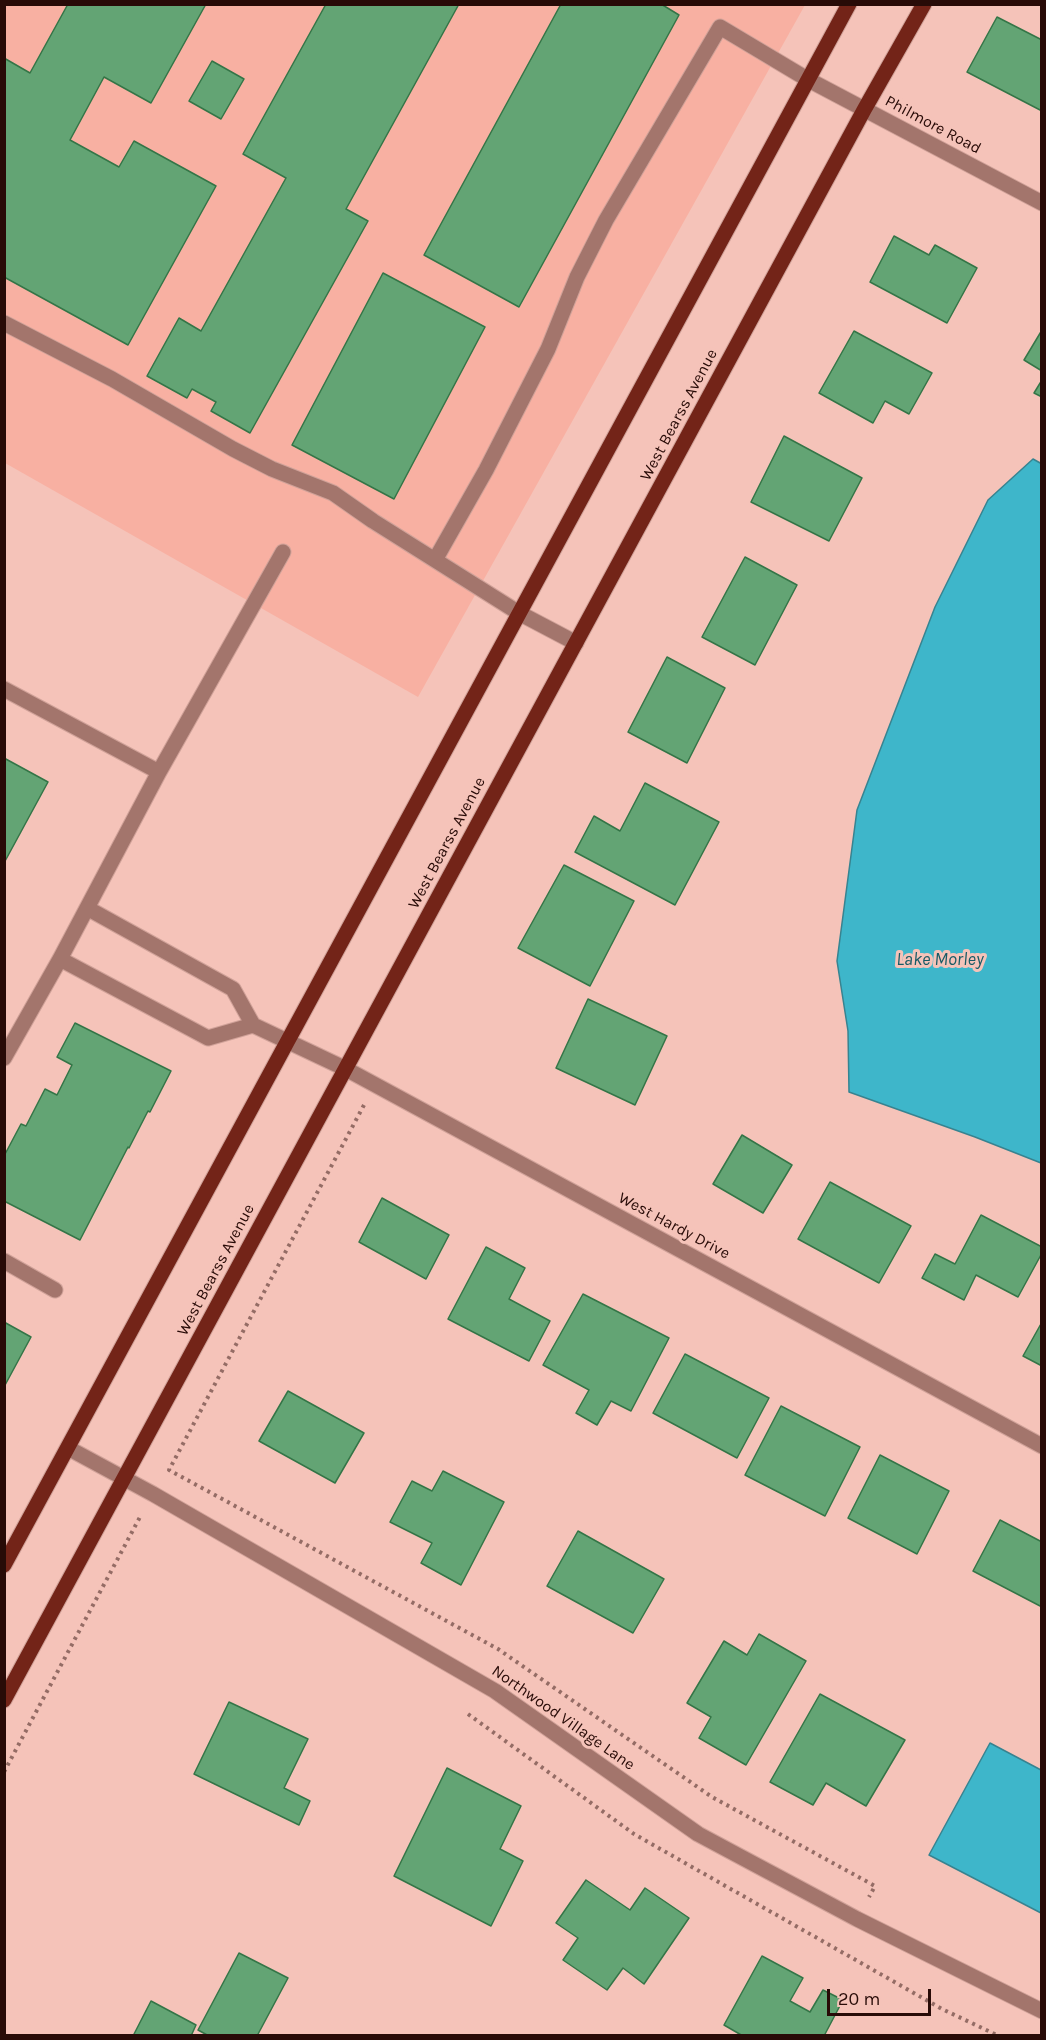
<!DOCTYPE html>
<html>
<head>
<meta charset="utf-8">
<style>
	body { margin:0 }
	#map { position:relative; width:1046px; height:2040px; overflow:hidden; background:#f5c3b9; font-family:Karla,sans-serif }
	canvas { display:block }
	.frame { position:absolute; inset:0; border:6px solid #280b07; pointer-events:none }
	.scale { position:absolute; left:827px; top:1989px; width:104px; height:27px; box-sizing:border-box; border:3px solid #280b07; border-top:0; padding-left:8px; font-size:18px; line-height:21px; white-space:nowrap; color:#280b07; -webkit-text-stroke:4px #f5c3b9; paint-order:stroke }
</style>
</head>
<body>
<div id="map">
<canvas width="1046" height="2040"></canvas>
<div class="frame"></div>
<div class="scale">20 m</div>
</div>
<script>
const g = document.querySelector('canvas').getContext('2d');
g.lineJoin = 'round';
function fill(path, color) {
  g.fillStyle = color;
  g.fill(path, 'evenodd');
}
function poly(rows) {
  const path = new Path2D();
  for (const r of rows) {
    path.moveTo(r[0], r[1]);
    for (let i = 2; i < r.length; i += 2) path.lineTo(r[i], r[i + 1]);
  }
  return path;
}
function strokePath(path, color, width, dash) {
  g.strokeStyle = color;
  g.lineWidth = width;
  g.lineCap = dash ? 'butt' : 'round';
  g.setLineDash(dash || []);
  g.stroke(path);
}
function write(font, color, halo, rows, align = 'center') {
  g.font = font + ' Karla,sans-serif';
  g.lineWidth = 6;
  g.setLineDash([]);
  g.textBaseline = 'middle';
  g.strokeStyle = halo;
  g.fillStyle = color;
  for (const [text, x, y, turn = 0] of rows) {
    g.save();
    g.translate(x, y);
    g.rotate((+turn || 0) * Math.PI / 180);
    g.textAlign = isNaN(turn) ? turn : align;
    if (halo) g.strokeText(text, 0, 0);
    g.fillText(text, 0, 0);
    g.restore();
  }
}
fill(poly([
	[5,5,805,5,418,697,5,463]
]), '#f8b0a2');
const water = poly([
	[1033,459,1042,464,1041,1163,975,1137,849,1092,848,1031,837,961,857,810,935,607,988,500,1033,459],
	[990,1743,1041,1770,1041,1913,929,1855,990,1743]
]);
fill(water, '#3eb6ca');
strokePath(water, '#378390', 1.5);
const building = poly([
	[68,4,206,4,151,103,104,77,70,140,119,167,134,141,216,186,128,345,4,277,4,58,30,73,68,4],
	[326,4,459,4,346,209,368,221,250,433,211,411,216,402,192,389,187,398,147,376,179,318,201,331,286,178,243,154,326,4],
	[561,4,661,4,679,15,519,307,424,255,561,4],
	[997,17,1042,40,1042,111,967,72,997,17],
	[212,61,244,79,221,119,189,101,212,61],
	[894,236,929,255,935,245,977,268,947,323,870,282,894,236],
	[383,273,485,327,394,499,292,445,383,273],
	[1042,330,1042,371,1024,360,1042,330],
	[854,331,932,373,909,414,885,401,873,423,819,393,854,331],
	[1042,380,1042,397,1034,393,1042,380],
	[784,436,862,478,829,541,751,502,784,436],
	[745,557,797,585,755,665,702,637,745,557],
	[667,657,725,688,687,763,628,732,667,657],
	[4,758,48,782,4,863,4,758],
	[645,783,719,822,675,905,575,852,594,816,620,831,645,783],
	[564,865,634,901,590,986,518,948,564,865],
	[588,999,667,1036,635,1105,556,1068,588,999],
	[75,1023,171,1071,150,1112,148,1111,129,1148,128,1147,80,1240,4,1201,4,1156,21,1124,26,1126,45,1089,57,1095,72,1065,57,1057,75,1023],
	[742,1135,792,1165,763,1213,713,1184,742,1135],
	[830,1182,911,1226,879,1283,798,1239,830,1182],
	[382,1198,449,1235,426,1279,359,1242,382,1198],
	[981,1215,1042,1247,1042,1253,1018,1297,976,1275,964,1300,922,1278,935,1254,955,1264,981,1215],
	[486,1247,525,1268,509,1299,550,1321,529,1361,448,1319,486,1247],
	[583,1294,669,1338,631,1411,611,1401,597,1425,576,1413,589,1390,543,1365,583,1294],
	[4,1322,31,1337,4,1387,4,1322],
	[1042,1322,1042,1366,1023,1356,1042,1322],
	[685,1354,769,1398,737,1458,653,1413,685,1354],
	[288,1391,364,1433,335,1483,259,1441,288,1391],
	[781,1406,860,1447,825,1516,745,1475,781,1406],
	[880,1455,949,1491,917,1554,848,1518,880,1455],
	[443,1471,504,1502,461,1585,421,1563,432,1543,390,1522,412,1481,432,1491,443,1471],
	[1000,1520,1042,1542,1042,1607,973,1571,1000,1520],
	[578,1531,664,1579,633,1633,547,1586,578,1531],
	[759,1634,806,1661,746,1765,699,1738,711,1717,687,1703,724,1641,747,1655,759,1634],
	[820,1694,905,1740,866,1806,826,1783,813,1805,770,1782,820,1694],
	[229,1702,308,1739,284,1788,310,1801,299,1825,194,1774,229,1702],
	[447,1768,521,1806,500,1849,523,1861,491,1926,394,1876,447,1768],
	[586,1880,630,1910,645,1888,689,1918,644,1984,623,1968,607,1990,563,1960,578,1938,556,1923,586,1880],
	[239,1953,288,1978,257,2036,209,2036,198,2030,239,1953],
	[762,1956,803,1978,790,2001,810,2012,823,1990,843,2000,824,2036,743,2036,724,2025,762,1956],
	[151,2001,196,2025,191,2036,133,2036,151,2001]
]);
fill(building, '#63a474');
strokePath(building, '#347547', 1.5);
const minor = poly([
	[4,323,112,379,233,449,272,469,333,493,373,521,519,613,576,643],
	[435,560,486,470,548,349,577,277,606,220,720,27,807,79,1042,203],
	[4,689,159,772,60,959,4,1058],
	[159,772,283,552],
	[87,908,233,989,253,1025,346,1069,1042,1446],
	[60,959,208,1038,253,1025],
	[4,1261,55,1290],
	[68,1448,153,1494,495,1691,698,1834,857,1919,1042,2011]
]);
const major = poly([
	[4,1565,849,4],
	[4,1700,864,110,924,4]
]);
strokePath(minor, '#d0a299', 17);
strokePath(major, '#d0a299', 17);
strokePath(poly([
	[364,1105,169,1470,498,1649,712,1797,875,1886,869,1897],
	[468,1714,634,1834,942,2009,999,2036],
	[4,1772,140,1517]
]), '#946c65', 4, [3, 4.5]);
strokePath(minor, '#a3756c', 15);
strokePath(major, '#732418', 15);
write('16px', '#280b07', '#f5c3b9', [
	["Philmore Road",933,125,28],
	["West Bearss Avenue",679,415,-62],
	["West Bearss Avenue",447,843,-62],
	["West Hardy Drive",674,1226,28],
	["West Bearss Avenue",216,1270,-62],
	["Northwood Village Lane",563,1718,35]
]);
write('italic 18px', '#185a65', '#f5c3b9', [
	["Lake Morley",940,960]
]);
</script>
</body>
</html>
